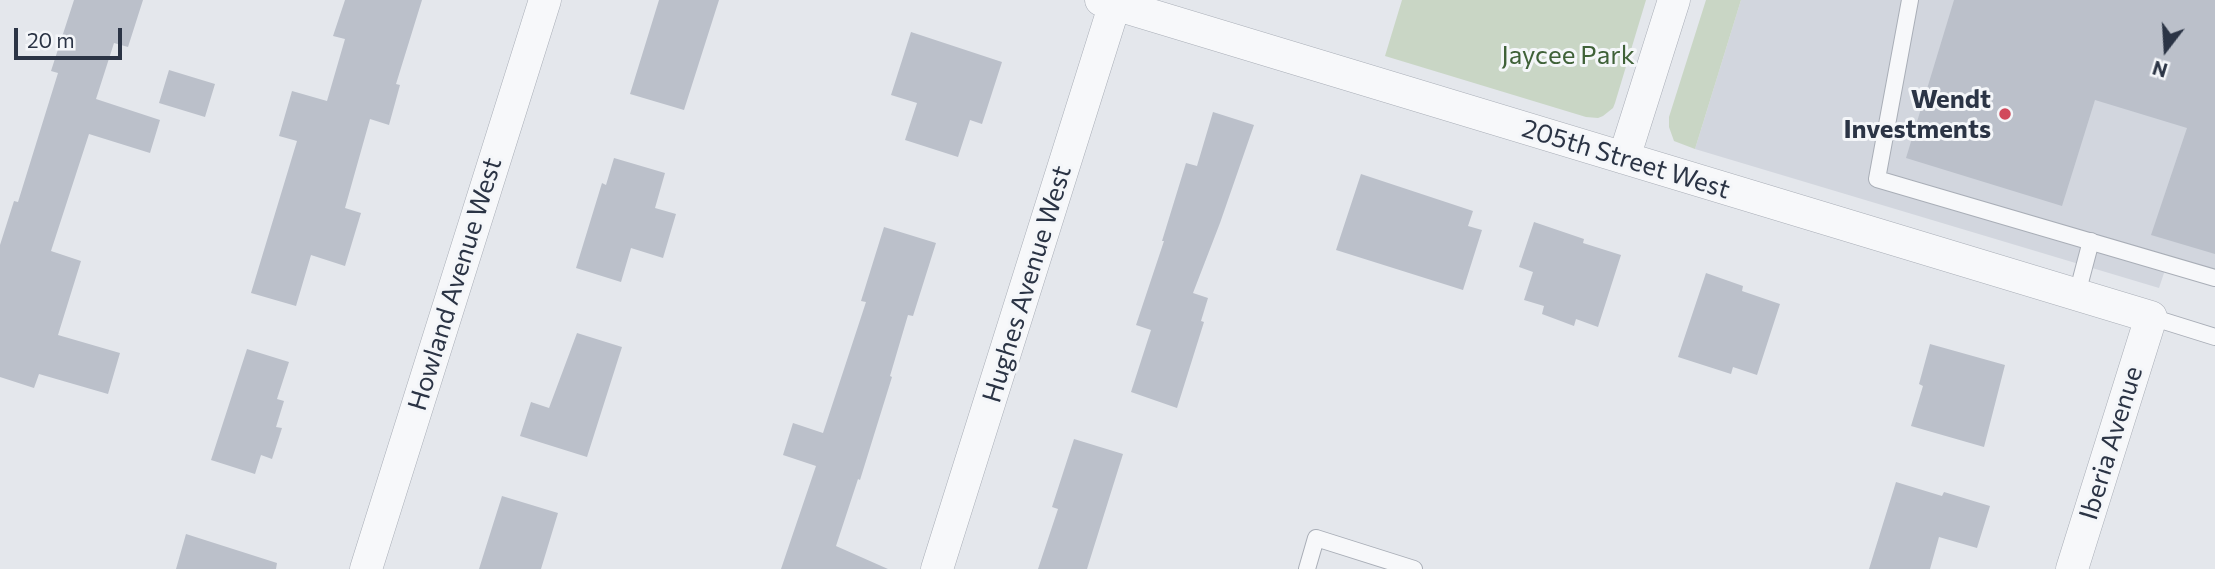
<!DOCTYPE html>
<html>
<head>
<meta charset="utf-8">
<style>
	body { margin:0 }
	#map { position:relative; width:2215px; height:569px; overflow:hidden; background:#e4e7ec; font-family:Commissioner,sans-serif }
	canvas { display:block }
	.north { position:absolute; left:2131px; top:14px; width:70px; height:70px; -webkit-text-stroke:5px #f4f6f9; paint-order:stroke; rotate:197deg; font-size:19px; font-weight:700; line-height:28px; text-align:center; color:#2b3445 }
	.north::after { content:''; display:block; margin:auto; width:24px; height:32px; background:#2b3445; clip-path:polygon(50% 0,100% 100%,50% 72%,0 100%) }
	.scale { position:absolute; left:14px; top:28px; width:108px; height:32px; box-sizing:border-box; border:4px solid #2b3445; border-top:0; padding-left:9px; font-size:21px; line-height:24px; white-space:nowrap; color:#2b3445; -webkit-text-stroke:5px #f4f6f9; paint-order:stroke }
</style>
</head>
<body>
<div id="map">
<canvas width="2215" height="569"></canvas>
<div class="north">N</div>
<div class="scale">20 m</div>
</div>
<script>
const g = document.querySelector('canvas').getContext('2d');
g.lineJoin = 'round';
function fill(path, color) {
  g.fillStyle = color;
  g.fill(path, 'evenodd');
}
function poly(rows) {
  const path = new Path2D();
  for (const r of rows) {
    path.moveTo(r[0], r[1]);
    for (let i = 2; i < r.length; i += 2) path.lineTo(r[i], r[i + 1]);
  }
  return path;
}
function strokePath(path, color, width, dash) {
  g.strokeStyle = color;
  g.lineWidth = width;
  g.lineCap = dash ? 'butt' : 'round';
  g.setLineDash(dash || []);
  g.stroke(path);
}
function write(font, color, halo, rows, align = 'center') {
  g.font = font + ' Commissioner,sans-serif';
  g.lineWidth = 6;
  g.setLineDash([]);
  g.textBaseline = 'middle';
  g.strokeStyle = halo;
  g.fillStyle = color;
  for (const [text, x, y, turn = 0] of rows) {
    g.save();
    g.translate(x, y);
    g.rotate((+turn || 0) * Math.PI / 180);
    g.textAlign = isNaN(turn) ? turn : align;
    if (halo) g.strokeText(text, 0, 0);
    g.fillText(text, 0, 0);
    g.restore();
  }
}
fill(poly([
	[1741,0,2215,0,2215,285,2165,270,2159,288,1695,149]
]), '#d2d6de');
fill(poly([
	[1402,0,1646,0,1615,103,1613,108,1603,116,1598,118,1586,117,1385,56],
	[1706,0,1741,0,1695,149,1674,141,1669,127,1669,117]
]), '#c9d6c5');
fill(poly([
	[74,0,143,0,128,47,114,43,96,99,160,120,150,153,89,134,51,251,81,261,58,335,120,353,108,394,39,374,34,388,0,377,0,245,14,201,18,202,58,73,51,71],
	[345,0,422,0,396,84,400,85,389,125,370,119,345,208,361,213,345,266,311,255,296,306,251,293,297,141,279,136,292,91,327,101,345,39,333,36],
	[659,0,719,0,684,110,630,94],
	[1954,0,2215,0,2215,254,2151,235,2187,128,2095,100,2062,206,1906,158],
	[911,32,1002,62,982,124,970,120,958,157,905,140,917,103,891,95],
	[169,70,215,84,205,117,159,103],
	[1213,112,1254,125,1220,223,1193,293,1208,298,1201,321,1204,322,1177,408,1131,392,1151,330,1136,325,1164,241,1162,241,1186,163,1197,166],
	[614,158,665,173,655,208,676,214,663,258,631,248,621,282,576,268,602,183,606,185],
	[1361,174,1473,211,1468,226,1482,230,1463,290,1336,250],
	[1534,222,1584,239,1583,243,1621,255,1598,327,1576,319,1574,326,1542,314,1544,306,1524,300,1533,272,1519,267],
	[884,227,936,243,913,316,908,315,890,376,892,377,860,480,858,479,836,546,888,569,781,569,816,466,783,455,793,423,823,433,866,302,861,301],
	[1706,273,1743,286,1742,291,1780,304,1757,375,1733,367,1731,374,1678,357],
	[577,333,622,347,587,457,520,436,531,402,549,408],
	[1930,344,2005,365,1984,447,1911,426,1923,386,1919,384],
	[247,349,289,362,277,399,284,401,276,427,282,428,272,459,261,455,255,474,211,460],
	[1074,439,1123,454,1087,569,1038,569,1058,509,1052,507],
	[1896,482,1942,496,1944,492,1990,506,1977,548,1939,537,1930,569,1869,569],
	[502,496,558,513,541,569,479,569],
	[186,534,277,563,276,569,176,569]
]), '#bbc0ca');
const lane = poly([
	[1910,0,1877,179,2215,278],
	[2077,294,2091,241],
	[2151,317,2215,337],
	[1307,569,1316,538,1414,569]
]);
const street = poly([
	[1101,0,2151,317,2072,569],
	[1624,158,1674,0],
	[366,569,545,0],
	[937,569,1116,0]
]);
strokePath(lane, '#a9aeb7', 18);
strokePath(street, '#a9aeb7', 33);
strokePath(lane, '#f7f8fa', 16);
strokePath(street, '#f7f8fa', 32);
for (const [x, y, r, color] of [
	[2005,114,7,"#d1495b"]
]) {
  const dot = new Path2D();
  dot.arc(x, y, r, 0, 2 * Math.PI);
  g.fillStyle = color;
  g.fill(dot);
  strokePath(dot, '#f4f6f9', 2.5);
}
write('26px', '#3f6138', '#f4f6f9', [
	["Jaycee Park",1568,55]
]);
write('bold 26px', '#2b3445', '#f4f6f9', [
	["Wendt",1991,99],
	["Investments",1991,129]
], 'right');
write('26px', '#2b3445', '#f4f6f9', [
	["205th Street West",1626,159,17],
	["Howland Avenue West",455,284,-73],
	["Hughes Avenue West",1027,284,-73],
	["Iberia Avenue",2111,443,-73]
]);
</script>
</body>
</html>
